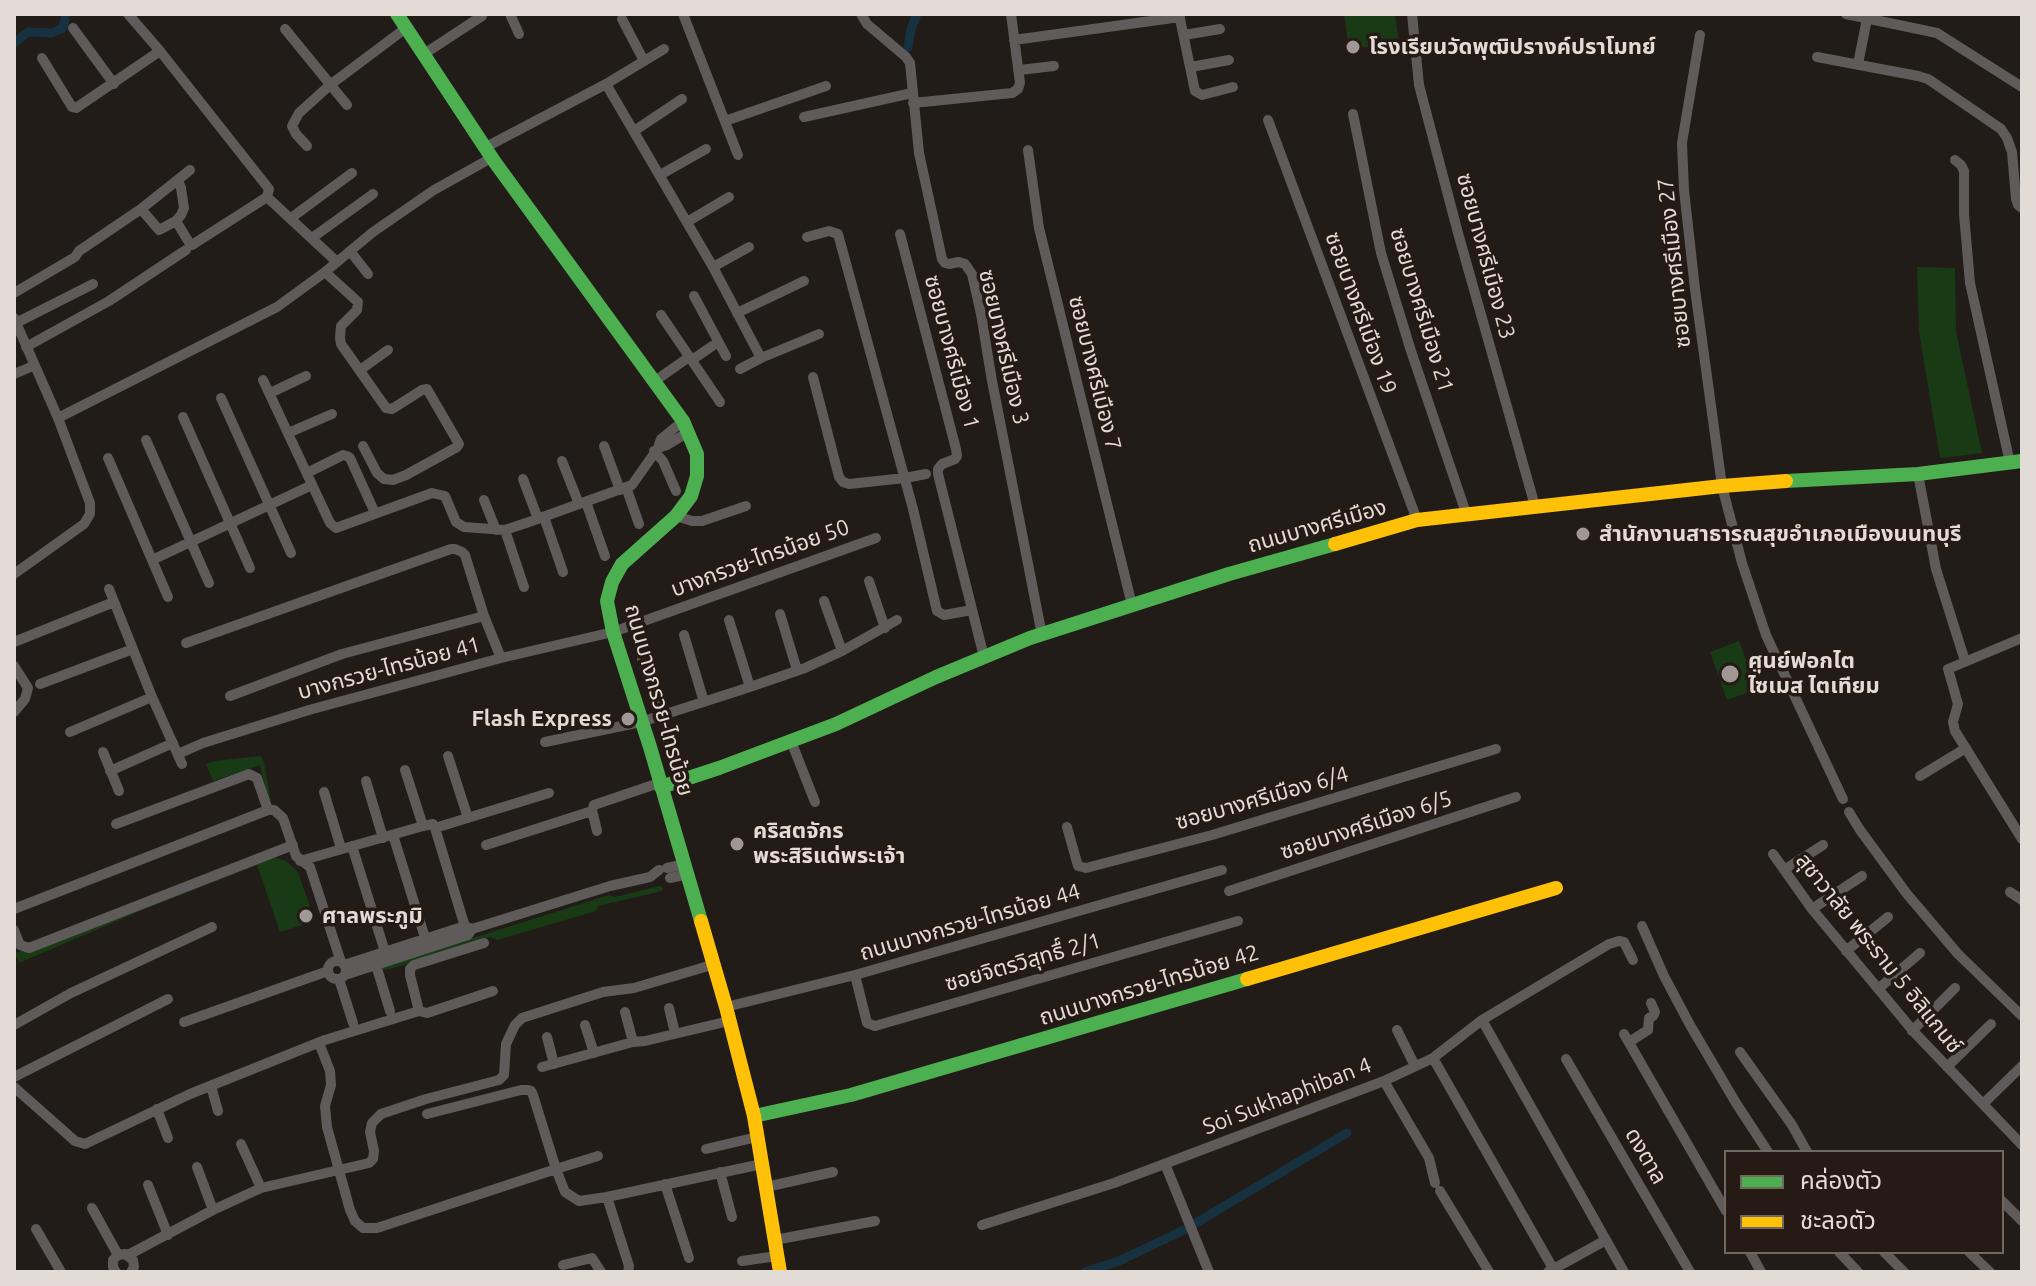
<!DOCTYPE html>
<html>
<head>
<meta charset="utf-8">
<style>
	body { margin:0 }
	#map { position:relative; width:2036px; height:1286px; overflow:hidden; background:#221c18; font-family:Ubuntu,"Noto Sans Thai",sans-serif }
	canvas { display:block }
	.frame { position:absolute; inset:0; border:16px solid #e2dbd6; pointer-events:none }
	.legend { position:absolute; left:1724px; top:1150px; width:280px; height:104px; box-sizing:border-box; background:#261b14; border:2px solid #716862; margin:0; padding:10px 14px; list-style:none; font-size:24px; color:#e2dbd6 }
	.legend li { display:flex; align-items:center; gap:16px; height:40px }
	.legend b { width:40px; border:2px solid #716862 }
</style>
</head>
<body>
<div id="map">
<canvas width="2036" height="1286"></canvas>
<div class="frame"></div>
<ul class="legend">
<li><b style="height:10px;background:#4caf50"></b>คล่องตัว</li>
<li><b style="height:10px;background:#ffc107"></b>ชะลอตัว</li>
</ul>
</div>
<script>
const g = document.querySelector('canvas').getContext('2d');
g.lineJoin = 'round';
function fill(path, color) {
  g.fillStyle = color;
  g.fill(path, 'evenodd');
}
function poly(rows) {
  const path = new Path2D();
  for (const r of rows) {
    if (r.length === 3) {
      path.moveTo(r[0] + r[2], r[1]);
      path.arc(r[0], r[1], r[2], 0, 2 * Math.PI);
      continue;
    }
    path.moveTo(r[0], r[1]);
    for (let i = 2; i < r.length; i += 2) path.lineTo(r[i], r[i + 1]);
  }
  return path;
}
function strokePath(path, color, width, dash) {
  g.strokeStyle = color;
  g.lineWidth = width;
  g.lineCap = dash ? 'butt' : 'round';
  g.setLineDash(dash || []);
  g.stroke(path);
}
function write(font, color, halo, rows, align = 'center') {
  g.font = font + ' Ubuntu,"Noto Sans Thai",sans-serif';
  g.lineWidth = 7;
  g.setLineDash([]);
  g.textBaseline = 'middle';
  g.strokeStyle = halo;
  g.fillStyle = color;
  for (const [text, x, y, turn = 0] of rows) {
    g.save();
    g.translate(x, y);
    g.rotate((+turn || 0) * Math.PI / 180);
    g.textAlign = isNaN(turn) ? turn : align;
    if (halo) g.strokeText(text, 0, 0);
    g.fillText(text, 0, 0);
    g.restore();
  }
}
fill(poly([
	[1344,14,1395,14,1399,43,1349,49],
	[1917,267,1955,268,1956,332,1982,453,1940,458,1919,332],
	[1739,641,1757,689,1727,700,1710,652],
	[261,756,264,763,271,801,268,799,260,765,213,781,206,764,214,761],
	[271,856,286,861,298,872,315,921,280,932,257,865,140,911,19,963,15,953,32,948],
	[660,886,663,888,662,891,598,906,596,911,497,940,491,937,405,965,385,970,382,969,384,966,609,895,615,897]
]), '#183b16');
strokePath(poly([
	[14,43,28,32,52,33,63,28,66,14],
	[908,47,911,29,917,14],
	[1196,1223,1347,1133],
	[1085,1272,1119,1261,1184,1230]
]), '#163241', 9);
strokePath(poly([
	[128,14,160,51,269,189,267,197,192,245,190,244,176,221,159,230,141,209],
	[510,14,519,34],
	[683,14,738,155],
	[861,14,867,24,906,57,910,63,919,153,942,259,945,263,949,264,959,262,965,264,972,274,981,314,992,381,1042,635],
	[1179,14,1195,91,1202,95,1233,87],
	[1412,14,1419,85,1458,233,1535,506],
	[1846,14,1937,33,2022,87],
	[622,19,644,61],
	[73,28,114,84],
	[285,29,347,105],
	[1184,35,1220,29],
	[1700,35,1682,143,1684,190,1695,289,1722,486,1742,563,1766,635,1843,799],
	[1014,40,1180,17],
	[424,54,482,16],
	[1817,57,1918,76,1928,79,2001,129,2007,138,2012,152,2016,199,2018,205,2022,208],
	[42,58,72,107,76,108,160,51],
	[1858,64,1868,14],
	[1191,67,1229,60],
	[1019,70,1054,66],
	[606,84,713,267,761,358],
	[913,103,1012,93,1018,89,1020,83,1011,14],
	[1353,114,1381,253,1411,351,1466,513],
	[804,117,912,93],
	[1268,120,1417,520],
	[725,121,826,86],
	[634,131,682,99],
	[307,146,296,134,292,126,299,113,330,85,406,28],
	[486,147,606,84,664,49],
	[1028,150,1039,228,1132,605],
	[1955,160,1961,165,1964,171,1964,214,1970,283,2010,463],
	[660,175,706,149],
	[267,197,337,262],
	[291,218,352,173],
	[176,221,181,215,184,208,181,188,178,180],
	[687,222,729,197],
	[900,234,956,449,957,456,955,459,942,464,938,469,938,474,984,657],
	[807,237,829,231,838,234,913,509,937,611,944,615,972,610],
	[312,238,373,194],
	[350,251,368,274],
	[713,267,749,247],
	[325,272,358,302,357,310,341,326,340,338,341,344,386,408,392,409,422,390,427,389,459,444,457,447,406,475,393,480,384,479,377,473,363,446],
	[14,293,75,257,79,251,141,209,190,170],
	[694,296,726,356],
	[737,313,804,281],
	[661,315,720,402],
	[14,318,58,418,90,503,90,514,84,524,14,574],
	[16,323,93,284],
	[26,347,109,301,186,250],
	[692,360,718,342],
	[740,369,761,358,819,334],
	[360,370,388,350],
	[14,374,33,366],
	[813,377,839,477,843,482,849,484,905,478,926,474],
	[263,380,330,523,336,528,432,493,445,496,456,522,464,527,505,530,526,523,632,485,658,448,661,439,683,421],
	[655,381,689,357],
	[270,393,306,376],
	[221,398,291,553],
	[183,417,250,568],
	[58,418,277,307,325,272,373,232,434,190,493,157],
	[288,433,332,414],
	[146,440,209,583],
	[604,446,620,490],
	[658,448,667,445,687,433],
	[654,451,663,461,676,491],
	[108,458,168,597],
	[562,461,579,504],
	[307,473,343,455,347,456,350,458,375,513],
	[1918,474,1936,569,1965,661],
	[523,479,538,519],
	[626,487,639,524],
	[484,500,496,530],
	[586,502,605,556],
	[676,516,692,521,702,521,746,506],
	[544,517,563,572],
	[505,530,524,587],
	[152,560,312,485],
	[869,581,885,628],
	[109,589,152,697,182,764],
	[824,601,842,651],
	[780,614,797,670],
	[729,620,750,687],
	[684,635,704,702],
	[2022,638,1948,669,1958,704,1953,722,1955,731,2022,839],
	[14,642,114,602],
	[186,643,451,549,455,549,462,552,465,555,484,616,501,658],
	[642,659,660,716],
	[14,666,28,688,25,699,14,712],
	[40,684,133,649],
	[230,696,342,654,484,616],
	[70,732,152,697],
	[791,741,815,802],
	[545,742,641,722,750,687,805,668,842,651,897,620],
	[103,752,119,791],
	[178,754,203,743,309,710,501,658,613,632,876,538],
	[448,756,468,818],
	[405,770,423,826],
	[110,771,173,743],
	[1920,776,1966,748],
	[366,781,383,838],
	[324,792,341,848],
	[268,810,274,810,283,818,296,856,310,867,341,962],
	[1849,812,1860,830,1907,894,1958,954,2022,1016],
	[116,824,249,774,257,778,268,810],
	[1067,827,1078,866,1086,868,1212,835,1496,749],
	[435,828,549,793],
	[435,828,466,930],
	[597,831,592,810,594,805,659,783],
	[393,835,427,944],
	[486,845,592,811],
	[352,846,386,955],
	[1773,854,1812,909,1914,1032,2022,1145],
	[300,861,423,826,433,824,435,828],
	[667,868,685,864],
	[1784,870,1823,845],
	[670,878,688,874],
	[1229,891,1516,797],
	[2010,892,2022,900],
	[14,909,268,810],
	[1812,909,1862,876],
	[1642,926,1664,976,1690,1025,1736,1103,1768,1152],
	[14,930,20,945,29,948,293,845],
	[1846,951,1888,917],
	[337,970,9],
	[344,965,465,926,472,929,610,886,650,877,659,870],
	[376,965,390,1011],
	[345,975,468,935,472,929],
	[855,975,867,1023,875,1026,1238,921],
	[339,979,353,1023],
	[1878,989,1920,953],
	[726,1007,855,975,1222,870],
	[669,1008,675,1033],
	[419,1011,410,975,410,969,414,965,484,943],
	[625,1012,633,1042],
	[1482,1020,1624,1272],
	[184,1022,328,971],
	[14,1025,71,993,212,927],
	[585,1025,594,1053],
	[1397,1030,1415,1066],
	[1912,1031,1955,988],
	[1624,1034,1726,1211],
	[547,1037,554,1064],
	[1629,1042,1648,1030,1649,1018,1653,1016,1655,1012,1651,1003],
	[319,1043,330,1071,331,1085,325,1106,327,1127,350,1210,355,1221,363,1228,377,1228,556,1169,565,1192,579,1201,607,1197,762,1164],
	[1740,1052,1792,1125,1807,1152],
	[1433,1058,1555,1272],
	[1566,1059,1690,1272],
	[542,1067,633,1042,645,1041,729,1021],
	[1947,1067,1991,1024],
	[14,1077,168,999],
	[1384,1081,1429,1158,1435,1183],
	[211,1086,218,1111],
	[14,1087,75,1141,85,1144,190,1094,325,1040,419,1011,427,1013,493,991],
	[1983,1104,2022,1066],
	[157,1109,168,1138],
	[427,1114,521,1090,528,1090,531,1091,533,1095,556,1169,598,1156],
	[241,1144,261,1188],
	[706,1149,757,1137],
	[1165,1164,1209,1272],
	[197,1167,213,1210],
	[720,1172,732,1217],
	[665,1184,689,1258],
	[148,1185,168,1235],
	[766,1187,833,1172],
	[1440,1191,1489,1272],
	[607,1197,629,1266,628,1272],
	[2002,1201,2022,1221],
	[92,1208,118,1255],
	[982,1225,1114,1183,1384,1081,1433,1058,1482,1020,1609,944,1619,941,1624,942,1633,960],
	[36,1229,61,1272],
	[775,1240,875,1221],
	[1750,1252,1761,1272],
	[1839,1252,1858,1272],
	[1884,1252,1904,1272],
	[1969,1252,1990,1272],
	[128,1255,213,1210,261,1188,369,1163,373,1159,374,1151,370,1132,372,1123,381,1114,426,1099,499,1080,504,1075,506,1044,515,1025,522,1018,603,992,634,988,715,964],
	[742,1261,777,1256],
	[563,1265,592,1258,601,1272],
	[116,1272,113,1267,113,1260,118,1255,125,1254,133,1260,134,1267,131,1272],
	[1548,1272,1606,1240]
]), '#5e5b5a', 10);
strokePath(poly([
	[397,14,494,161,683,421,697,454,697,476,691,496,676,516,622,564,612,582,607,601,613,632,650,747,701,921],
	[1786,481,1918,474,2022,461],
	[661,787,719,768,836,724,936,677,1030,638,1229,574,1335,544],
	[754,1116,851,1095,1247,979]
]), '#4caf50', 14);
strokePath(poly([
	[1335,544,1417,520,1722,486,1786,481],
	[701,921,726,1007,754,1116,780,1272],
	[1247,979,1556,888]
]), '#ffc107', 14);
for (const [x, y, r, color] of [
	[1353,47,8,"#9f9894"],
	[1583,534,8,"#9f9894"],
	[1730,674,10,"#9f9894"],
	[628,719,8,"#9f9894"],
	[737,844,8,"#9f9894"],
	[306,916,8,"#9f9894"]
]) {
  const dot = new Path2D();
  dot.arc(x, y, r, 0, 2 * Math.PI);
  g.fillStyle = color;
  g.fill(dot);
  strokePath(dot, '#261b14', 3);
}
write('bold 22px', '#e2dbd6', '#261b14', [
	["โรงเรียนวัดพุฒิปรางค์ปราโมทย์",1369,47],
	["สำนักงานสาธารณสุขอำเภอเมืองนนทบุรี",1599,534],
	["ศูนย์ฟอกไต",1748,661],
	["ไซเมส ไตเทียม",1748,686],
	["Flash Express",612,719,"right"],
	["คริสตจักร",753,831],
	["พระสิริแด่พระเจ้า",753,856],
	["ศาลพระภูมิ",322,916]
], 'left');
write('22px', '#e2dbd6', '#261b14', [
	["ซอยบางศรีเมือง 23",1486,256,75],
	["ซอยบางศรีเมือง 27",1674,263,-96],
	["ซอยบางศรีเมือง 21",1422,310,73],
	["ซอยบางศรีเมือง 19",1361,313,70],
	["ซอยบางศรีเมือง 3",1004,347,77],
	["ซอยบางศรีเมือง 1",952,352,75],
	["ซอยบางศรีเมือง 7",1095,373,76],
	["ถนนบางศรีเมือง",1317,526,-16],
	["บางกรวย-ไทรน้อย 50",760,558,-20],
	["บางกรวย-ไทรน้อย 41",389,668,-15],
	["ถนนบางกรวย-ไทรน้อย",659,700,74],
	["ซอยบางศรีเมือง 6/4",1262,798,-16],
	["ซอยบางศรีเมือง 6/5",1366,825,-18],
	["ถนนบางกรวย-ไทรน้อย 44",970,922,-16],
	["สุชาวาลัย พระราม 5 อิลิแกนซ์",1879,953,51],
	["ซอยจิตรวิสุทธื์ 2/1",1023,962,-16],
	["ถนนบางกรวย-ไทรน้อย 42",1149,985,-17],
	["Soi Sukhaphiban 4",1287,1096,-21],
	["ดงตาล",1646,1156,60]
]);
</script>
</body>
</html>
